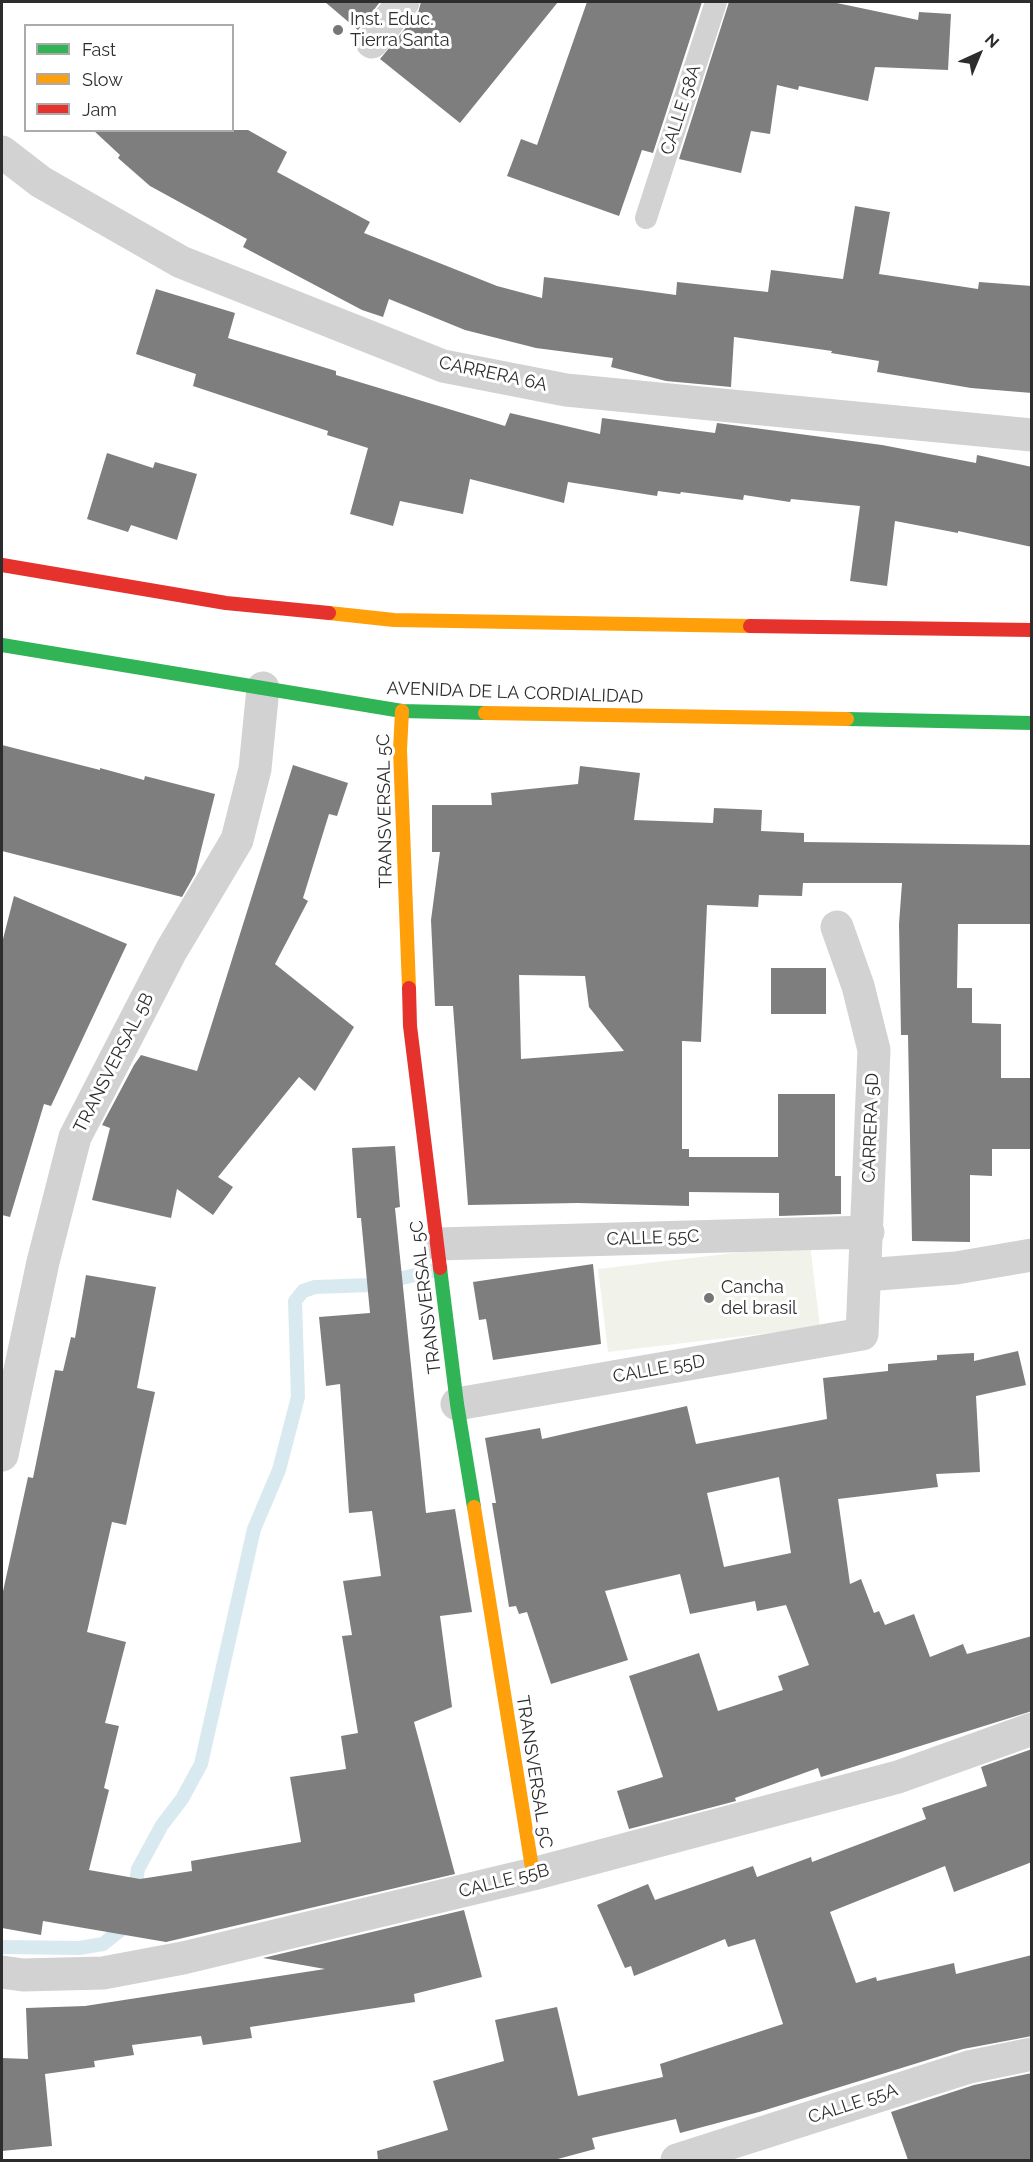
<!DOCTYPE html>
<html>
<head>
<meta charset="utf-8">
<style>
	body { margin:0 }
	#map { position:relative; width:1033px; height:2162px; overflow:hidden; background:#fff; font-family:Raleway,sans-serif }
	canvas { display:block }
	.frame { position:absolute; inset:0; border:3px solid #2d2d2d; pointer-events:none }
	.legend { position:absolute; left:24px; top:24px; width:210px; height:108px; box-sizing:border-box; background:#fff; border:2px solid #ababab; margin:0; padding:8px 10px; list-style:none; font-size:18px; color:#2d2d2d }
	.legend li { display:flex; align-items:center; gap:12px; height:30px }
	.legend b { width:30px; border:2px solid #ababab }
	.north { position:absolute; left:949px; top:24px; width:60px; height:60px; -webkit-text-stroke:4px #fff; paint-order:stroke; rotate:44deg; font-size:16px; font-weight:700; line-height:24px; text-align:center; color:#2d2d2d }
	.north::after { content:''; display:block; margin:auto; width:21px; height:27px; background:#2d2d2d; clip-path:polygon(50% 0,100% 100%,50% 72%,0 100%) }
</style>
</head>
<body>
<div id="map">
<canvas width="1033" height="2162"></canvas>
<div class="frame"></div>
<ul class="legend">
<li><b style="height:8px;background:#30b455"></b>Fast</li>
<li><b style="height:8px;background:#ff9f0a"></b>Slow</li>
<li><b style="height:8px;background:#e5322d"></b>Jam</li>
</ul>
<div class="north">N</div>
</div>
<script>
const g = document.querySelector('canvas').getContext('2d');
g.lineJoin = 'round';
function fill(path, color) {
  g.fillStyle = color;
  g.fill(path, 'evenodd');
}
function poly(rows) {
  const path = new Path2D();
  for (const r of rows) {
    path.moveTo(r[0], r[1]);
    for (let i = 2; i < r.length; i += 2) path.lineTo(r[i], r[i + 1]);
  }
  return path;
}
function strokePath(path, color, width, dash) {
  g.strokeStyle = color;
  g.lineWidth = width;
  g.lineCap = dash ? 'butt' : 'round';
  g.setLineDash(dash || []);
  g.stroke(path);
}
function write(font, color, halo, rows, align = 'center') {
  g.font = font + ' Raleway,sans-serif';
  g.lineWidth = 6;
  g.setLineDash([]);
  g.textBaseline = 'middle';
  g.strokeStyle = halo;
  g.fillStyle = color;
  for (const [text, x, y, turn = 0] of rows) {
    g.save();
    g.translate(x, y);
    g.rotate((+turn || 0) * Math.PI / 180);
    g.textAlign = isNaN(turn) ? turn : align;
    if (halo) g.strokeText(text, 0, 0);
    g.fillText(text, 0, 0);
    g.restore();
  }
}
fill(poly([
	[810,1244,820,1327,608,1352,598,1269]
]), '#f1f3eb');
strokePath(poly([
	[134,1895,138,1869,162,1825,182,1799,201,1764,254,1529,279,1470,298,1397,295,1301,303,1291,315,1287,372,1285,441,1269],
	[2,1947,79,1948,103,1944,123,1928,127,1919]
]), '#d8eaf0', 14);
fill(poly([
	[325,2,380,2,358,30],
	[421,2,558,2,460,123,380,59,418,13],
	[587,2,702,2,653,153,642,150,619,216,507,176,521,139,537,145],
	[729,2,832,2,918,20,919,12,951,14,948,70,875,67,868,101,799,86,798,90,777,85,770,134,751,131,741,173,679,159],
	[93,130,248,130,287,152,277,172,370,222,364,233,497,286,542,298,544,277,676,295,677,282,768,292,771,270,843,279,855,206,890,212,879,274,978,289,979,282,1032,286,1032,393,971,388,877,372,879,361,831,353,832,351,734,337,731,387,666,381,611,367,613,358,536,348,465,330,389,299,383,317,362,310,243,247,247,239,150,186,118,158,120,155],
	[156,289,235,313,228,338,336,371,336,375,505,426,510,413,600,434,602,418,715,433,717,423,882,445,976,463,977,455,1032,467,1032,547,958,531,958,533,895,521,887,586,850,581,860,506,791,499,790,502,744,495,743,500,681,492,680,494,658,491,657,496,568,482,564,503,470,479,463,514,400,501,393,526,350,514,368,448,327,435,328,431,193,386,196,374,136,354],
	[107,453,153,468,155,462,197,474,177,540,131,525,128,532,87,519],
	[2,745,100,770,100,768,144,780,145,776,215,794,195,874,182,897,2,851],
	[293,765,348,783,337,816,329,814,303,898,308,901,275,964,354,1027,315,1091,299,1077,218,1177,233,1187,213,1215,177,1189,171,1218,92,1200,110,1128,102,1125,134,1065,141,1055,197,1071],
	[580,766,640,773,634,820,713,823,714,808,762,810,761,831,804,833,804,842,1032,845,1032,924,958,924,957,988,972,988,972,1023,1001,1024,1001,1078,1032,1078,1032,1149,992,1149,992,1176,970,1175,970,1242,912,1241,908,1035,901,1035,899,924,902,883,803,883,802,896,759,895,758,907,707,905,701,1042,682,1041,682,1149,689,1149,689,1157,778,1157,778,1094,835,1094,835,1176,841,1176,841,1214,779,1216,779,1193,689,1192,689,1206,578,1203,468,1205,453,1006,435,1006,431,920,440,852,432,852,432,805,492,805,491,793,578,784],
	[519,975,585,976,589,1007,624,1051,521,1059],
	[14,896,127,944,51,1106,44,1104,10,1217,2,1215,2,943],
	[771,968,826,968,826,1014,771,1014],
	[395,1146,400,1207,395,1208,426,1513,455,1509,472,1612,440,1616,452,1707,414,1722,455,1874,166,1942,43,1921,41,1935,2,1928,2,1596,28,1477,33,1478,55,1370,63,1371,71,1337,75,1338,86,1275,156,1287,137,1388,155,1392,126,1525,112,1522,87,1632,126,1642,105,1723,119,1726,104,1788,109,1790,89,1870,140,1879,192,1871,191,1861,301,1842,290,1777,346,1769,341,1736,358,1733,342,1636,352,1635,343,1581,381,1576,372,1511,349,1513,340,1384,326,1386,319,1317,370,1313,361,1218,357,1218,352,1148],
	[593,1264,601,1344,493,1360,486,1319,479,1320,473,1282],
	[1018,1351,1026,1385,976,1396,980,1472,936,1474,938,1487,838,1499,850,1584,861,1579,874,1613,879,1611,885,1625,914,1614,930,1657,963,1644,967,1654,1032,1636,1032,1711,821,1777,818,1768,735,1798,736,1801,629,1829,617,1791,663,1777,629,1676,699,1653,718,1711,783,1690,778,1676,809,1665,786,1605,757,1611,755,1601,690,1614,680,1574,605,1591,628,1660,551,1684,527,1612,519,1614,516,1606,509,1607,492,1503,496,1503,485,1438,540,1428,542,1439,687,1406,696,1444,827,1419,823,1378,888,1371,888,1364,937,1360,937,1355,974,1353,974,1361],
	[779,1477,791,1553,724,1567,707,1493],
	[1032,1749,1032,1862,954,1892,945,1866,830,1912,856,1983,876,1977,877,1981,954,1963,956,1974,1032,1955,1032,2036,963,2049,759,2112,680,2133,676,2119,592,2138,595,2149,554,2160,378,2160,377,2151,448,2130,433,2081,504,2061,495,2020,557,2007,578,2096,663,2077,660,2064,783,2024,755,1939,728,1947,725,1939,634,1976,631,1966,625,1968,597,1905,648,1884,655,1900,753,1866,757,1877,811,1857,812,1862,926,1819,922,1808,987,1786,981,1767],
	[464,1910,482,1977,414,1994,415,2002,250,2027,252,2038,203,2045,201,2036,132,2045,134,2055,94,2061,95,2067,45,2074,52,2146,2,2151,2,2058,28,2059,26,2008,85,2006,325,1969,263,1958],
	[1032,2073,1032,2160,908,2160,891,2112,974,2085]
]), '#7e7e7e');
strokePath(poly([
	[646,218,716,2]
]), '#d2d2d2', 22);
strokePath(poly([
	[372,42,403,2],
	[2,152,41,182,181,262,443,366,566,390,1032,435],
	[438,1244,868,1232],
	[865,1275,956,1268,1032,1255],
	[457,1404,862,1334,874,1050,858,986,837,927],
	[2,1455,43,1262,75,1137,171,951,237,840,255,769,263,688],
	[2,1972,23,1975,103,1973,183,1958,533,1874,898,1777,1032,1729],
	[677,2160,969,2067,1032,2054]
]), '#d2d2d2', 33);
strokePath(poly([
	[2,645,402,711,485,713],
	[847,719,1032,723],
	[440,1268,457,1404,474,1507]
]), '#30b455', 14);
strokePath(poly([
	[329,613,394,620,750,626],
	[402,711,400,750,409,988],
	[485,713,847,719],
	[474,1507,533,1874]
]), '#ff9f0a', 14);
strokePath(poly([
	[2,565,226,603,329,613],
	[750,626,1032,630],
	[409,988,410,1026,440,1268]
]), '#e5322d', 14);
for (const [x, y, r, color] of [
	[338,30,6,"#767676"],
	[709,1298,6,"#767676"]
]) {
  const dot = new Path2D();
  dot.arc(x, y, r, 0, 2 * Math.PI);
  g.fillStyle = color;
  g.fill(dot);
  strokePath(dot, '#fff', 2);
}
write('18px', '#2d2d2d', '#fff', [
	["Inst. Educ.",350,20],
	["Tierra Santa",350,41],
	["Cancha",721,1288],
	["del brasil",721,1309]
], 'left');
write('18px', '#2d2d2d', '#fff', [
	["CALLE 58A",681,110,-72],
	["CARRERA 6A",493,374,12],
	["AVENIDA DE LA CORDIALIDAD",515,693,2],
	["TRANSVERSAL 5C",385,811,-91],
	["TRANSVERSAL 5B",114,1063,-63],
	["CARRERA 5D",871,1128,-88],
	["CALLE 55C",653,1238,-2],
	["TRANSVERSAL 5C",426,1297,-97],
	["CALLE 55D",659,1369,-10],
	["TRANSVERSAL 5C",534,1772,81],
	["CALLE 55B",504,1881,-14],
	["CALLE 55A",853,2104,-18]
]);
</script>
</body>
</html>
